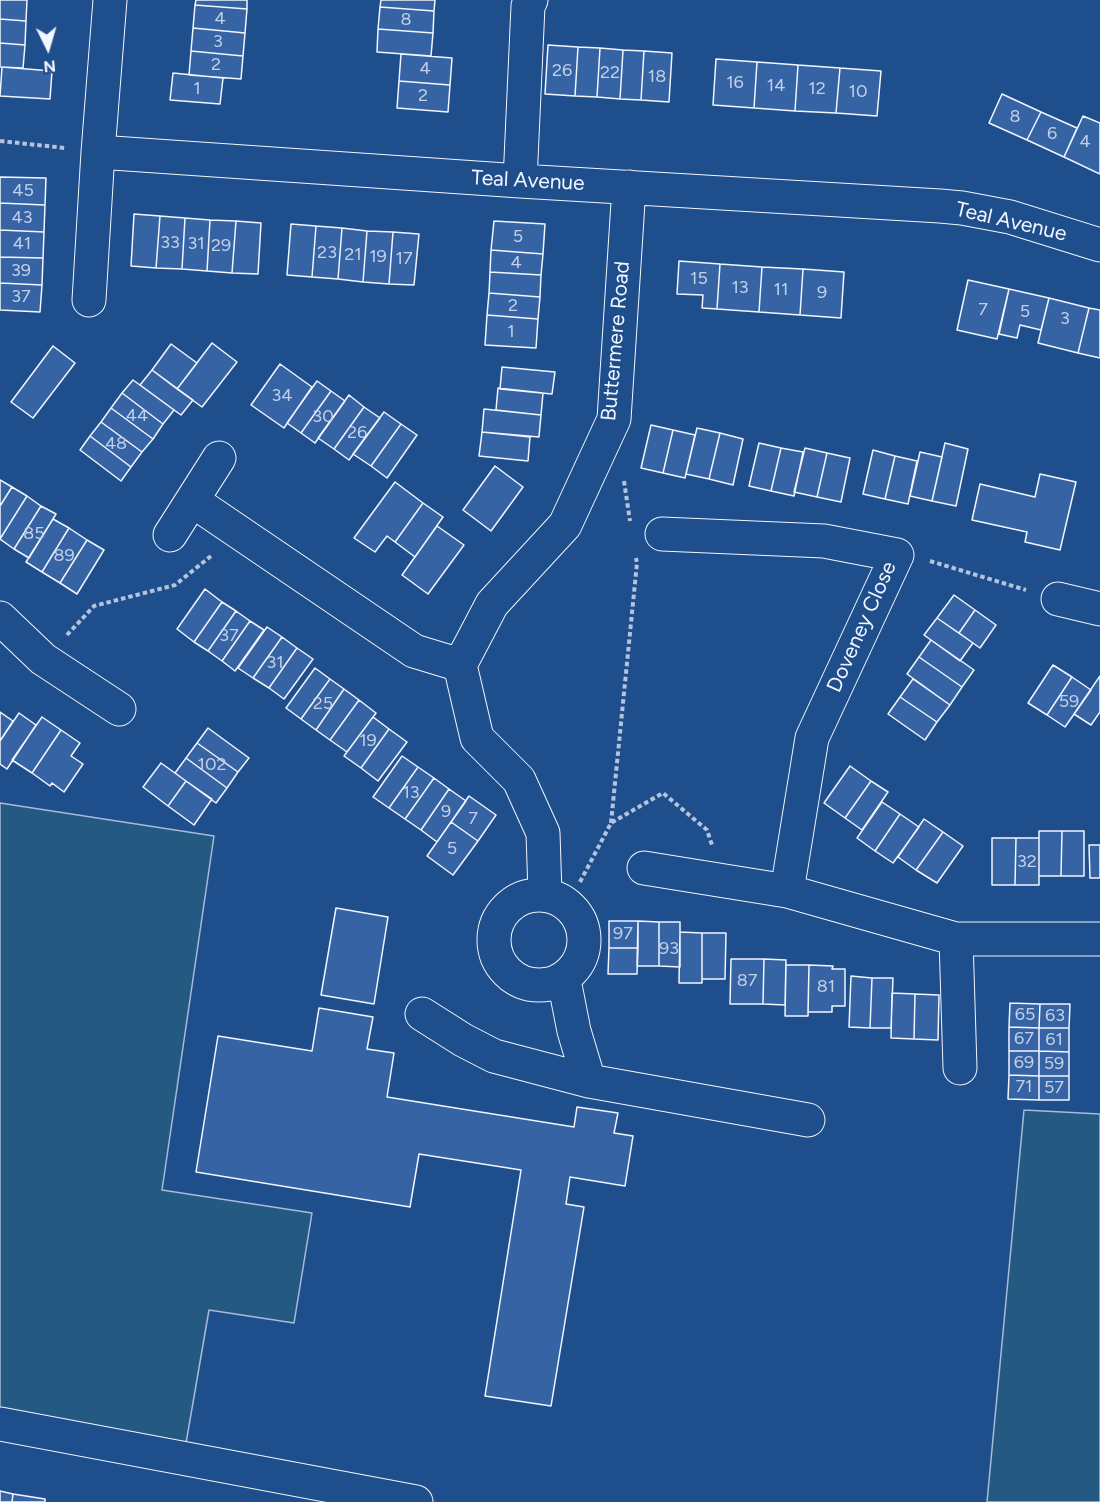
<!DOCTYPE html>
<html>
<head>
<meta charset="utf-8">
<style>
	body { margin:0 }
	#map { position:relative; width:1100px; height:1502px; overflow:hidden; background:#1f4e8c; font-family:Figtree,sans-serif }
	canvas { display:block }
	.north { position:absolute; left:18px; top:18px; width:60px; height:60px; -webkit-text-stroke:4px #1f4e8c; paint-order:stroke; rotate:175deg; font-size:16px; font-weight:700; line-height:24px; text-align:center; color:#f2f6ff }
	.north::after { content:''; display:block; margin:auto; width:21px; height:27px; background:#f2f6ff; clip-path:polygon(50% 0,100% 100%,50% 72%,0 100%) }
</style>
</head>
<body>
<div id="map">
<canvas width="1100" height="1502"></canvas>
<div class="north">N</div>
</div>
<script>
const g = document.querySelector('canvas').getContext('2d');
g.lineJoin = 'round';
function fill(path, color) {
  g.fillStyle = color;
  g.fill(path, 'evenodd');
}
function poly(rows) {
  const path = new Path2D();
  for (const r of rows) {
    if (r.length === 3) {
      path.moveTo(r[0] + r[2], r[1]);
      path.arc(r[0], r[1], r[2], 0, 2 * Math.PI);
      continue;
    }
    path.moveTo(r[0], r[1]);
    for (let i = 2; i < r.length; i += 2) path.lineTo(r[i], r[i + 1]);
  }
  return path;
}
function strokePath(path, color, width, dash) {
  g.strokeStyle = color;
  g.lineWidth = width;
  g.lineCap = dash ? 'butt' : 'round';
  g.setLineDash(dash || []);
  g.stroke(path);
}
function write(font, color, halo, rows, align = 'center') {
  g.font = font + ' Figtree,sans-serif';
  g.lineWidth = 4.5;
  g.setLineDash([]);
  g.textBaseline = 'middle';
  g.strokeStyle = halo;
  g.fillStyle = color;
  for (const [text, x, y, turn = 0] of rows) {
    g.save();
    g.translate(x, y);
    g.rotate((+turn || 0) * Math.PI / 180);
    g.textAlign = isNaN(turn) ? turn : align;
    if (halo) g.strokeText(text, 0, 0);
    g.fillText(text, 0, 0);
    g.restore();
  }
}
const green = poly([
	[0,803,214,836,162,1190,312,1213,294,1323,209,1310,185,1449,0,1414,0,803],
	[1024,1110,1100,1114,1100,1502,987,1502,1024,1110]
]);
fill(green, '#245a82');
strokePath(green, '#a8bbd7', 1.5);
const building = poly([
	[0,0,27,0,26,21,0,19,0,0],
	[196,0,247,0,247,9,195,5,196,0],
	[381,0,435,0,434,11,380,7,381,0],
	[195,5,247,9,245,33,193,28,195,5],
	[380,7,434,11,433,33,378,29,380,7],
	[0,19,26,21,25,45,0,43,0,19],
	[193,28,245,33,243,56,191,51,193,28],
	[378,29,433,33,431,56,377,52,378,29],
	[0,43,25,45,23,68,0,67,0,43],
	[548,45,578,47,575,96,545,94,548,45],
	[578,47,600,48,597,97,575,96,578,47],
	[600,48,623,50,620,99,597,97,600,48],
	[623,50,644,51,641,100,620,99,623,50],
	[191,51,243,56,241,79,189,75,191,51],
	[644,51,672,53,669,102,641,100,644,51],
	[401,54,452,58,450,85,399,81,401,54],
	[716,59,757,62,754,108,713,105,716,59],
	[757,62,798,65,795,111,754,108,757,62],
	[798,65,840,68,836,113,795,111,798,65],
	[2,67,52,71,50,99,0,96,2,67],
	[840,68,881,71,877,116,836,113,840,68],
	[173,73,223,78,220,104,170,100,173,73],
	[399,81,450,85,448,112,397,108,399,81],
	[1002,94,1041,112,1027,140,989,123,1002,94],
	[1041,112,1077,128,1064,157,1027,140,1041,112],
	[1083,116,1100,123,1100,174,1064,157,1083,116],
	[0,177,46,178,45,205,0,203,0,177],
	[0,203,45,205,44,232,0,230,0,203],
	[134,214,160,216,156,268,131,266,134,214],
	[160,216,185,218,182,269,156,268,160,216],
	[185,218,210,220,207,271,182,269,185,218],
	[210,220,236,221,232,273,207,271,210,220],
	[236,221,261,223,258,274,232,273,236,221],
	[494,221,545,224,543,254,491,250,494,221],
	[291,224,316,226,312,277,287,275,291,224],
	[316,226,342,228,338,279,312,277,316,226],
	[342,228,367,231,363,282,338,279,342,228],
	[0,230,44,232,43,258,0,257,0,230],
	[367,231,393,232,389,284,363,282,367,231],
	[393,232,419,234,414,285,389,284,393,232],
	[491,250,543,254,541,275,490,272,491,250],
	[0,257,43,258,42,285,0,283,0,257],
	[679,261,720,264,717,309,702,308,703,295,677,294,679,261],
	[720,264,762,267,759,312,717,309,720,264],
	[762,267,803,269,800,315,759,312,762,267],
	[803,269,844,272,841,318,800,315,803,269],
	[490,272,541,275,540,297,489,293,490,272],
	[968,280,1009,289,997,339,957,330,968,280],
	[0,283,42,285,40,312,0,310,0,283],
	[1009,289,1049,298,1041,330,1020,325,1017,338,999,334,1009,289],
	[489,293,540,297,538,319,487,315,489,293],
	[1049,298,1089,308,1078,353,1038,343,1049,298],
	[1089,308,1100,310,1100,358,1078,353,1089,308],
	[487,315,538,319,536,348,485,345,487,315],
	[212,343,237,362,202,407,177,389,212,343],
	[171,344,197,363,177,389,152,370,171,344],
	[53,346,75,363,33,418,11,402,53,346],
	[280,364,312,387,284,428,251,405,280,364],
	[502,367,555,372,552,394,500,389,502,367],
	[152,370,193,400,181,415,140,385,152,370],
	[133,380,174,410,163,424,122,393,133,380],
	[317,381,331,391,301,433,287,423,317,381],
	[498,388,543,393,541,415,496,410,498,388],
	[331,391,345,401,315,443,301,433,331,391],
	[122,393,163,424,153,439,111,408,122,393],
	[349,395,364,407,334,449,318,438,349,395],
	[364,407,380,418,349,460,334,449,364,407],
	[111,408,153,439,142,452,101,422,111,408],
	[484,409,541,415,539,437,482,432,484,409],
	[384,412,401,424,371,466,353,454,384,412],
	[101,422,142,452,131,467,90,436,101,422],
	[401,424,417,435,387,478,371,466,401,424],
	[651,425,673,430,663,473,641,468,651,425],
	[697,428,720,433,709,479,686,474,697,428],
	[673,430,695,435,685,478,663,473,673,430],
	[482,432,530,437,528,461,479,456,482,432],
	[720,433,743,439,733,485,709,479,720,433],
	[90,436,131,467,121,481,80,450,90,436],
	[759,443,781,448,771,491,749,486,759,443],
	[945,443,968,449,956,506,932,501,945,443],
	[781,448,803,452,794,496,771,491,781,448],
	[805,448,827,453,817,497,794,492,805,448],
	[873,450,895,456,885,499,863,494,873,450],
	[920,452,942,457,932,501,910,496,920,452],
	[827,453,850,458,841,502,817,497,827,453],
	[895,456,917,461,908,504,885,499,895,456],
	[495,466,523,487,491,531,463,510,495,466],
	[1040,474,1076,482,1060,550,1025,542,1027,532,972,520,980,484,1035,497,1040,474],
	[0,480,12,487,0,506,0,480],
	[395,482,423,503,395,542,387,536,375,552,354,538,395,482],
	[12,487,27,496,0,539,0,506,12,487],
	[27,496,41,506,14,549,0,539,27,496],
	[423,503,443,517,415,557,395,542,423,503],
	[41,506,56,514,29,558,14,549,41,506],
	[53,519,69,528,42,572,26,562,53,519],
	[437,526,464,545,428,594,402,575,437,526],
	[69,528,87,540,60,583,42,572,69,528],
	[87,540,104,550,77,594,60,583,87,540],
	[205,589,222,602,194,642,177,629,205,589],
	[954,595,975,610,959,633,937,618,954,595],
	[222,602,236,611,208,651,194,642,222,602],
	[975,610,996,625,980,648,959,633,975,610],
	[236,611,250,621,222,661,208,651,236,611],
	[937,618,973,643,960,661,924,635,937,618],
	[250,621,264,630,235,671,222,661,250,621],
	[267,627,282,637,253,678,238,668,267,627],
	[282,637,297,648,269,688,253,678,282,637],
	[931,640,974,670,962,687,919,657,931,640],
	[297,648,313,659,284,699,269,688,297,648],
	[919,657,962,687,950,705,907,674,919,657],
	[1053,665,1072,677,1047,715,1028,703,1053,665],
	[315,668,330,679,301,719,286,708,315,668],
	[1100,676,1100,712,1091,725,1074,714,1100,676],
	[1072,677,1091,690,1065,727,1047,715,1072,677],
	[330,679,344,689,316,730,301,719,330,679],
	[913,679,950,705,937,722,900,697,913,679],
	[344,689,359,700,330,740,316,730,344,689],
	[900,697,937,722,925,740,888,714,900,697],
	[359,700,376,713,347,752,330,740,359,700],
	[0,712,13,721,0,741,0,712],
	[19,713,36,725,7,769,0,764,0,741,19,713],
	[42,717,61,730,32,773,12,760,42,717],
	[373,717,389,729,361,768,344,756,373,717],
	[208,728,249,758,238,772,197,743,208,728],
	[389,729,407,742,378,781,361,768,389,729],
	[61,730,80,743,71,756,83,764,64,792,52,783,50,786,32,773,61,730],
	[197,743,238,772,227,788,186,758,197,743],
	[402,756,418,767,389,808,373,797,402,756],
	[186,758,227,788,216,803,175,773,186,758],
	[161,763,186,781,168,806,143,787,161,763],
	[850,766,871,781,845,818,824,803,850,766],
	[418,767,434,778,405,819,389,808,418,767],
	[434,778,449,789,421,830,405,819,434,778],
	[186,781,212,799,194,825,168,806,186,781],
	[871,781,888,792,862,830,845,818,871,781],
	[449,789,466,801,437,842,421,830,449,789],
	[469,796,496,815,478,841,451,822,469,796],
	[882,802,900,814,875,851,857,838,882,802],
	[900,814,919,827,893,863,875,851,900,814],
	[924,819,943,832,916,870,898,857,924,819],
	[451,822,478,841,453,875,427,856,451,822],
	[1039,831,1062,831,1061,876,1039,876,1039,831],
	[1062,831,1084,831,1084,876,1061,876,1062,831],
	[943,832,963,846,937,883,916,870,943,832],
	[992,838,1016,838,1015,885,992,885,992,838],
	[1016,838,1039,838,1039,885,1015,885,1016,838],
	[1089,845,1100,845,1100,878,1090,878,1089,845],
	[336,908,388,917,374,1004,321,995,336,908],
	[609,921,638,921,638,948,609,948,609,921],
	[638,921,659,922,659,966,637,966,638,921],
	[659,922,680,922,680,967,659,966,659,922],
	[680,932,702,933,702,983,679,983,680,932],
	[702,933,726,933,725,979,702,979,702,933],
	[609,948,638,948,637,974,608,974,609,948],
	[731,959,764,959,763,1004,730,1004,731,959],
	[764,959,786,960,785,1005,763,1004,764,959],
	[786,965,809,965,808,1016,785,1016,786,965],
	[809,965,833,966,832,969,845,969,845,1006,832,1006,832,1012,808,1012,809,965],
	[851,976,872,978,870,1028,849,1027,851,976],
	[872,978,893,978,891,1028,870,1028,872,978],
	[892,993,915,994,914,1039,891,1038,892,993],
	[915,994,939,995,938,1040,914,1039,915,994],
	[1010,1003,1040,1004,1039,1028,1009,1027,1010,1003],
	[1040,1004,1070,1004,1069,1028,1039,1028,1040,1004],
	[319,1008,373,1017,367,1049,394,1053,387,1097,574,1127,577,1107,618,1113,614,1133,633,1136,625,1186,570,1177,566,1204,584,1207,551,1406,485,1396,521,1170,419,1154,410,1207,196,1172,218,1036,312,1051,319,1008],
	[1009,1027,1039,1028,1039,1051,1009,1051,1009,1027],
	[1039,1028,1069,1028,1069,1052,1039,1051,1039,1028],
	[1009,1051,1039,1051,1039,1076,1009,1075,1009,1051],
	[1039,1051,1069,1052,1069,1076,1039,1076,1039,1051],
	[1009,1075,1039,1076,1039,1100,1008,1099,1009,1075],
	[1039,1076,1069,1076,1069,1100,1039,1100,1039,1076],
	[0,1491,13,1494,12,1502,0,1502,0,1491],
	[13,1494,45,1499,45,1502,12,1502,13,1494]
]);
fill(building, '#3563a3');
strokePath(building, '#f2f6ff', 1.5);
const minor = poly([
	[98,152,520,181,940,206,962,208,1010,217,1100,245],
	[520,181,528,6,531,0],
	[89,300,98,152,110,0],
	[193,501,414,651,460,665],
	[662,534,824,541,897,555,812,738,787,891],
	[170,535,219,458],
	[1058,599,1100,609],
	[0,618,43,659,119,709],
	[644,868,787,891,956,939,1100,939],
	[545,894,543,833,519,780,477,738,460,665,492,604,565,525,614,419,629,187],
	[539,940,45],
	[956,939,960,1068],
	[564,980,574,1031,589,1081,808,1120],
	[422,1014,463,1040,494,1056,589,1081],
	[0,1424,416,1502]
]);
strokePath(minor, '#f2f6ff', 35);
strokePath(poly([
	[0,141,65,148],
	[624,481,630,521],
	[930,561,1026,590],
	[67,635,94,606,175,585,211,556],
	[611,823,637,563,636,558],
	[580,882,611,823,663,793,707,830,712,845]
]), '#b3c4dc', 4, [4.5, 3]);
strokePath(minor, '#1f4e8c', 33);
write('18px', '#c3d1e8', null, [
	["4",220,19],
	["8",406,20],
	["3",218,42],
	["2",216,65],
	["4",425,69],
	["26",562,71],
	["22",610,73],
	["18",657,77],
	["16",735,83],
	["14",776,86],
	["1",197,89],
	["12",817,89],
	["10",858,92],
	["2",423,96],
	["8",1015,117],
	["6",1052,134],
	["4",1085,142],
	["45",23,191],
	["43",22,218],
	["5",518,237],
	["33",170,243],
	["41",22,244],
	["31",196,244],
	["29",221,246],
	["23",327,253],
	["21",353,255],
	["19",378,257],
	["17",404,259],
	["4",516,263],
	["39",21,271],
	["15",699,279],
	["13",740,288],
	["11",781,290],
	["9",822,293],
	["37",21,297],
	["2",513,306],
	["7",983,310],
	["5",1025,312],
	["3",1065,319],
	["1",511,332],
	["34",282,396],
	["44",137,416],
	["30",323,417],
	["26",357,433],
	["48",116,444],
	["85",34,534],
	["89",64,556],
	["37",229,636],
	["31",275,663],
	["59",1069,702],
	["25",323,704],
	["19",368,741],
	["102",212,765],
	["13",411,793],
	["9",446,812],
	["7",473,819],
	["5",452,849],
	["32",1027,862],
	["97",623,934],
	["93",669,949],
	["87",747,981],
	["81",826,987],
	["65",1025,1015],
	["63",1055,1016],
	["67",1024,1039],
	["61",1054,1040],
	["69",1024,1063],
	["59",1054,1064],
	["71",1024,1087],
	["57",1054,1088]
]);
write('21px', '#f2f6ff', '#1f4e8c', [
	["Teal Avenue",528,181,3],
	["Teal Avenue",1011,222,13],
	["Buttermere Road",616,341,-85],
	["Doveney Close",862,627,-66]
]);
</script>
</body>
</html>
